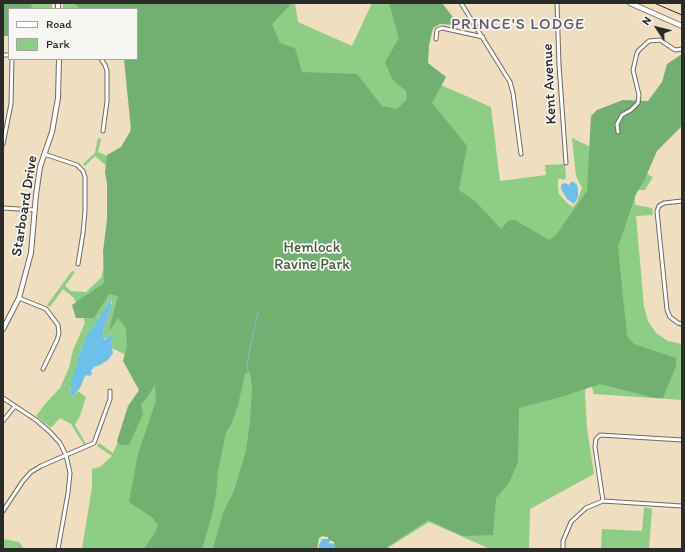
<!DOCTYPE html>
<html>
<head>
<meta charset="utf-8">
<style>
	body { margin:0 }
	#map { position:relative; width:685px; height:552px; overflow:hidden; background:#f0dec0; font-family:Itim,sans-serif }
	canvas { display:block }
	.frame { position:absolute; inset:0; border:4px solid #2b2b2b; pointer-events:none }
	.legend { position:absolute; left:8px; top:8px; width:130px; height:52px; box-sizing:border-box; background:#f6f6f2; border:1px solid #a5a5a2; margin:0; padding:5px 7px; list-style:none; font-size:12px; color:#2b2b2b }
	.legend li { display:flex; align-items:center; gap:8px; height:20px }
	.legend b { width:20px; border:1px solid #a5a5a2 }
	.north { position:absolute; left:637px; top:8px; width:40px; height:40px; -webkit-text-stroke:3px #f6f6f2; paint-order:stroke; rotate:305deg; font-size:11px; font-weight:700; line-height:16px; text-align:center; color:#2b2b2b }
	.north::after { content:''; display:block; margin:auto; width:14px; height:18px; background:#2b2b2b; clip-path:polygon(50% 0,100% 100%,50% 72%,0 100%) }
</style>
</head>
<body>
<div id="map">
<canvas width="685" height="552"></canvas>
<div class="frame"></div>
<ul class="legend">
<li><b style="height:5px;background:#fff"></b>Road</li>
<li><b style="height:11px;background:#8ecd84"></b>Park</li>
</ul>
<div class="north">N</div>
</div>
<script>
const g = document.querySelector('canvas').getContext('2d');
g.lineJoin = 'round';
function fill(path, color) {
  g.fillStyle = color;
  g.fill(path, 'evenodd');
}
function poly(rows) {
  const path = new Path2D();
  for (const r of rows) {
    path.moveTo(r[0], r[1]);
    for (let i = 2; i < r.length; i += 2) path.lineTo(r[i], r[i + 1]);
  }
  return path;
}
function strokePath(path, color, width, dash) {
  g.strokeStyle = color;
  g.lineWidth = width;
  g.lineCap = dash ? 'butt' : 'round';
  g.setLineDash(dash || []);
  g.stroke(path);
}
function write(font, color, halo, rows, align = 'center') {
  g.font = font + ' Itim,sans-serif';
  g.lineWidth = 3.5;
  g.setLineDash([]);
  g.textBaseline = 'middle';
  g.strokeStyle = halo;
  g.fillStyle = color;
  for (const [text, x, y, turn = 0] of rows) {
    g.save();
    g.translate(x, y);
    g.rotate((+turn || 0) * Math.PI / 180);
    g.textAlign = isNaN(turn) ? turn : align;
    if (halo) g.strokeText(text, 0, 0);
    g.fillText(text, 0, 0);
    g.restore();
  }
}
fill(poly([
	[3,3,52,3,52,9,9,9],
	[63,3,295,3,298,22,352,46,372,3,409,3,416,74,491,107,500,181,546,175,545,165,565,164,566,178,564,180,561,179,558,179,558,188,559,194,567,203,574,208,573,206,576,204,582,188,576,176,572,138,653,177,645,190,634,190,635,205,652,208,653,215,636,216,644,307,648,321,656,333,668,341,682,344,682,400,594,394,589,377,585,392,587,428,594,474,530,509,529,549,490,549,429,522,386,549,335,549,334,542,330,540,329,542,328,537,322,536,319,538,317,549,82,549,92,487,92,469,100,467,112,456,97,446,99,443,113,453,118,442,139,407,140,365,124,354,112,348,111,341,114,336,110,334,109,337,104,339,103,333,106,321,111,307,112,301,110,300,104,310,101,311,101,315,86,337,78,358,78,363,70,389,71,398,78,391,86,397,80,416,75,425,86,444,84,445,71,424,60,418,51,428,36,416,46,403,60,388,69,368,73,350,85,323,80,309,73,297,63,289,50,307,47,305,72,271,75,272,65,286,71,291,86,292,101,278,105,264,110,169,95,156,85,166,83,164,95,153,98,138,101,139,98,152,114,159,130,135,137,59,137,9,63,9],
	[644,507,652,509,649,549,601,549,602,529,642,531],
	[3,539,19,542,24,549,3,549]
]), '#8ecd84');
fill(poly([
	[3,3,31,3,32,9,9,9,9,36,3,36],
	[74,3,292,3,272,24,280,43,295,48,302,72,357,74,382,106,397,109,407,99,406,91,392,79,385,62,399,38,389,3,442,3,456,21,454,25,440,24,433,28,429,45,428,63,446,77,432,103,467,146,459,190,476,202,501,229,508,221,515,220,549,240,556,235,587,191,591,116,597,110,623,100,648,101,662,82,667,64,682,54,682,126,657,151,644,181,636,194,618,247,627,336,634,344,676,358,676,366,663,398,655,398,600,384,564,396,519,408,518,462,509,483,496,498,493,535,463,536,428,520,387,547,387,549,335,549,334,542,330,540,329,542,328,537,322,536,319,538,317,549,213,549,223,513,234,491,246,451,250,421,252,387,250,373,248,372,245,374,238,405,231,425,226,432,218,471,216,495,212,515,202,549,144,549,155,533,158,525,153,518,129,502,138,454,156,401,155,385,146,399,141,404,143,414,129,445,120,445,117,441,128,406,139,390,123,361,127,346,126,328,118,318,109,331,118,296,109,294,94,318,76,318,72,305,104,283,103,251,107,220,107,184,105,172,107,155,121,147,131,130,124,59,137,59,137,9,80,9]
]), '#72b072');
fill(poly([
	[571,182,574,182,577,185,578,189,578,197,574,204,567,199,561,189,561,185,564,183,569,185],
	[111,299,111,307,106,321,103,333,104,340,109,337,109,334,114,336,111,341,113,353,108,360,100,365,94,367,91,371,92,374,90,376,86,375,84,378,80,388,70,399,71,382,77,365,78,358,86,337,101,315,101,311,104,310],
	[322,539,329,539,329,544,331,543,334,544,335,549,319,549,319,545]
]), '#6dc0e9');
strokePath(poly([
	[248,372,247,365,249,352,258,313]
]), '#6dc0e9', 1);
const street = poly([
	[461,3,510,82,513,93,521,154],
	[557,3,559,65,566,163],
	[436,39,437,30,442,28,483,37],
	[3,55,9,55],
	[101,59,105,65,107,71,107,101,103,131],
	[618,132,617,124,622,115,631,110,638,103,639,95,633,70,637,53,639,50,649,41,660,40,675,50,682,49],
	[3,144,11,104,12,59],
	[44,154,77,165,83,171,85,177,85,211,83,233,78,264],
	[682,201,664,203,659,206,657,211,667,310,670,317,678,323,682,324],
	[3,208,35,210],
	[19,298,46,309,58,325,59,333,57,340,43,369],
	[3,398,36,420,50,432,60,443,66,455,70,473,68,493,58,549],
	[3,421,15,406],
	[603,501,595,447,596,439,600,435,682,440],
	[3,511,23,481,31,472,41,466,94,443,110,399,110,391],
	[563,549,563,541,571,522,586,508,603,501,682,506]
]);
const secondary = poly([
	[58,3,58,9],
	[3,329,19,298,31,253,36,195,40,167,52,132,58,98,59,59]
]);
const primary = poly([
	[630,3,682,26]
]);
strokePath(street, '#706a5f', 5);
strokePath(secondary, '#706a5f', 6);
strokePath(primary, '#706a5f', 6);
strokePath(street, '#fff', 3);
strokePath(secondary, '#fff', 4);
strokePath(primary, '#fff', 4.5);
strokePath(poly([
	[654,3,682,15]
]), '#2b2b2b', 1);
write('15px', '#2b2b2b', '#f6f6f2', [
	["Kent Avenue",550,84,-93],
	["Starboard Drive",25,206,-81]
]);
write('15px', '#495c46', '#f6f6f2', [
	["Hemlock",312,248],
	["Ravine Park",312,265]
]);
g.letterSpacing = '1px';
write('16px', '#5f5869', '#f6f6f2', [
	["PRINCE'S LODGE",518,25]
]);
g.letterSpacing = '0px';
</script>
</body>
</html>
